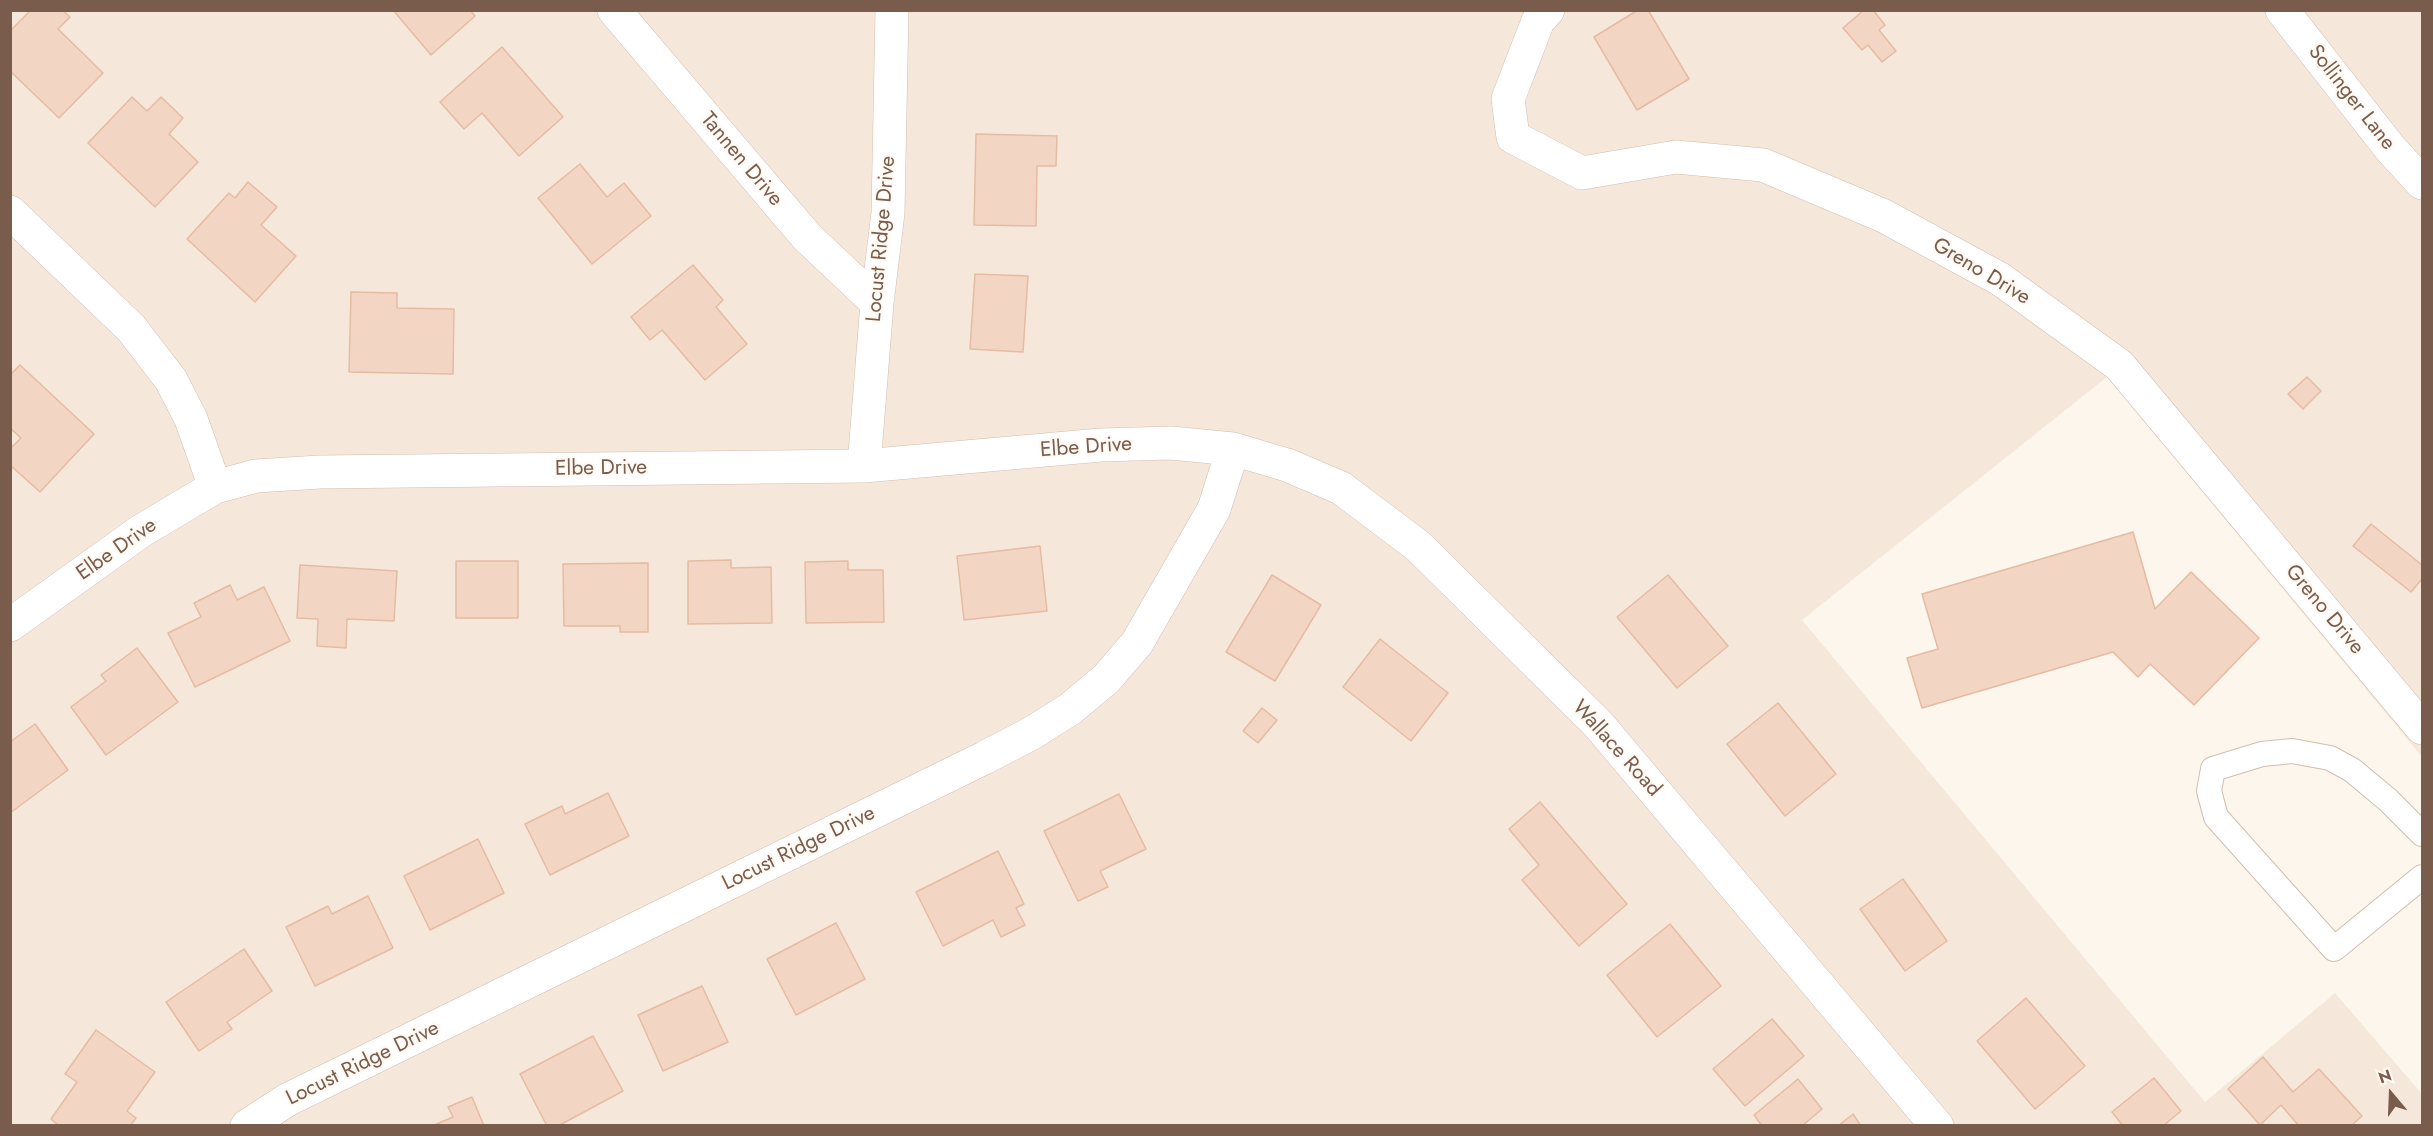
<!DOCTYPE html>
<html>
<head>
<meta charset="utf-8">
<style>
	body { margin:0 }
	#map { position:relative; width:2433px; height:1136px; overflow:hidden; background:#fdf6ec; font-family:Jost,sans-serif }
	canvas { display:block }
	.frame { position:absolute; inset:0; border:12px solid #7a5c4d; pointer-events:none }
	.north { position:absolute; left:2361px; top:1064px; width:60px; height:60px; -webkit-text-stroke:4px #fffaf3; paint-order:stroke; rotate:341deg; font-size:16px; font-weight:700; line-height:24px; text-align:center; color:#7a5c4d }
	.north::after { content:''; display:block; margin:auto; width:21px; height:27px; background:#7a5c4d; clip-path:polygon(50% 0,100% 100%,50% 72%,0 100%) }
</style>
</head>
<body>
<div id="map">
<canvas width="2433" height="1136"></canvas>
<div class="frame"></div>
<div class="north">N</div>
</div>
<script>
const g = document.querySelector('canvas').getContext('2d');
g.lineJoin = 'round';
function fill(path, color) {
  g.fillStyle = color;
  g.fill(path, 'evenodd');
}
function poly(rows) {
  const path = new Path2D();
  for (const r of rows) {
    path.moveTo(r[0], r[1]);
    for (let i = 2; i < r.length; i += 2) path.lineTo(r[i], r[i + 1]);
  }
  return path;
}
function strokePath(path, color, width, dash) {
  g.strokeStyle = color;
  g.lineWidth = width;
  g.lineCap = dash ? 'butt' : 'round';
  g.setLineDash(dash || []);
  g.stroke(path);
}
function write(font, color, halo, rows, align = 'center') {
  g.font = font + ' Jost,sans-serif';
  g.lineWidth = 4.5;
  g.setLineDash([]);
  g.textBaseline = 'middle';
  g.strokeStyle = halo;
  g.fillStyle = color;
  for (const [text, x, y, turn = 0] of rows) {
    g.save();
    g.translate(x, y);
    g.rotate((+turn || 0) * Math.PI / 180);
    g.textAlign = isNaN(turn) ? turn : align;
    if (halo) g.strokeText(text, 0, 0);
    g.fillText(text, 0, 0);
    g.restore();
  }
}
fill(poly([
	[10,11,2422,11,2422,757,2107,377,1802,620,2205,1102,2335,993,2422,1094,2422,1125,11,1125]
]), '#f5e8da');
const building = poly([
	[31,10,62,10,70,17,58,29,103,73,59,118,10,71,10,31,31,10],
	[393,10,470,10,475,16,431,55,393,10],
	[1638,10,1648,10,1689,79,1637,110,1594,37,1638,10],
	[1864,10,1873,10,1885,25,1879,30,1896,51,1882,62,1868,45,1862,50,1843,28,1864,10],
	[502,47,563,117,519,156,482,113,464,129,440,102,502,47],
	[132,97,147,111,161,97,183,118,169,134,198,162,155,207,88,143,132,97],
	[976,134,1057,136,1056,166,1037,166,1036,226,974,225,976,134],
	[580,164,607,197,624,183,651,216,592,264,538,198,580,164],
	[248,182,277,207,261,225,296,256,255,302,187,239,229,193,235,198,248,182],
	[693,265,723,300,716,307,747,344,705,380,662,330,650,340,631,317,693,265],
	[975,274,1028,276,1023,352,970,349,975,274],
	[351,292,397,293,397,308,454,309,453,374,349,372,351,292],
	[20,365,94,434,40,492,10,465,10,449,21,438,10,428,10,375,20,365],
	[2307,377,2321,391,2303,409,2288,394,2307,377],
	[2371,524,2422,565,2422,579,2411,592,2353,546,2371,524],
	[2133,532,2155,609,2191,572,2259,638,2194,705,2150,664,2138,677,2113,652,1922,708,1907,658,1938,649,1922,594,2133,532],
	[1040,546,1047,611,964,620,957,556,1040,546],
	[731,560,731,568,771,567,772,623,688,624,688,561,731,560],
	[456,561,518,561,518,618,456,618,456,561],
	[848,561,848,570,883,570,884,622,806,623,805,562,848,561],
	[648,563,648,632,620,632,620,626,564,626,563,564,648,563],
	[300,565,397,571,394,621,347,619,346,648,317,646,318,619,297,618,300,565],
	[1272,575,1321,605,1275,681,1226,652,1272,575],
	[1668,575,1728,646,1677,688,1617,617,1668,575],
	[230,585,237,600,264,587,290,641,195,687,168,633,201,617,194,603,230,585],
	[1380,639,1448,693,1411,741,1343,687,1380,639],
	[137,648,178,702,106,755,71,707,106,681,101,675,137,648],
	[1778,703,1836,774,1785,816,1727,744,1778,703],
	[1262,708,1277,720,1258,743,1243,731,1262,708],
	[35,724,68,770,10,813,10,742,35,724],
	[608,793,629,836,550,875,525,824,562,806,565,814,608,793],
	[1119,794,1146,849,1100,871,1108,887,1078,901,1044,831,1119,794],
	[1540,802,1627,904,1579,946,1522,880,1539,865,1509,829,1540,802],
	[478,839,504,893,430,930,404,876,478,839],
	[998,851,1024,904,1016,908,1025,925,1001,937,993,920,943,946,916,892,998,851],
	[1903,879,1947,941,1905,971,1860,909,1903,879],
	[368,896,393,948,315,986,286,927,328,906,332,914,368,896],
	[836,923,865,979,796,1015,767,959,836,923],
	[1670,924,1721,986,1657,1037,1607,975,1670,924],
	[244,949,272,991,227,1022,232,1029,199,1051,166,1002,244,949],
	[702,986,728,1042,663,1071,638,1015,702,986],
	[2026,998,2085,1066,2035,1109,1977,1041,2026,998],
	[1772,1019,1804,1056,1745,1106,1713,1069,1772,1019],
	[96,1030,155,1072,127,1111,136,1118,130,1126,59,1126,51,1119,77,1082,65,1074,96,1030],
	[593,1036,623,1091,558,1126,547,1126,520,1074,593,1036],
	[2263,1057,2293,1092,2319,1069,2362,1116,2351,1126,2299,1126,2281,1105,2260,1125,2228,1089,2263,1057],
	[2154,1078,2181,1111,2163,1126,2123,1126,2112,1112,2154,1078],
	[1798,1079,1822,1109,1802,1126,1762,1126,1754,1115,1798,1079],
	[472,1097,484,1126,432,1126,453,1117,448,1107,472,1097],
	[1853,1114,1861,1126,1838,1126,1853,1114]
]);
fill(building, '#f3d5c3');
strokePath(building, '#e6bba3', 1.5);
const lane = poly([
	[2422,834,2388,800,2352,770,2330,758,2292,751,2262,754,2213,769,2209,791,2216,817,2334,949,2422,877]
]);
const street = poly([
	[614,10,807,237,877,303],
	[1548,10,1538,21,1508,99,1513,137,1582,173,1676,157,1763,165,1884,216,2000,279,2119,365,2422,728],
	[2282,10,2390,148,2422,183],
	[10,212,131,328,171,380,191,419,215,487],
	[864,466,877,303,888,213,892,10],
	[10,625,141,531,215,487,256,476,320,472,864,466,1101,445,1171,443,1233,449,1287,465,1341,488,1418,546,1598,724,1937,1126],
	[247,1126,287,1100,984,758,1032,733,1070,709,1106,679,1137,643,1214,509,1233,449]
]);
strokePath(lane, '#d1beb0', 26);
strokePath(street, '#d1beb0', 34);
strokePath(lane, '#fff', 24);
strokePath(street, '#fff', 33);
write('21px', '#7a5c4d', '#fffaf3', [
	["Sollinger Lane",2351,98,52],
	["Tannen Drive",741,160,50],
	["Locust Ridge Drive",882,239,-85],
	["Greno Drive",1981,272,31],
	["Elbe Drive",1086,448,-4],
	["Elbe Drive",601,469,-1],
	["Elbe Drive",117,550,-35],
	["Greno Drive",2324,610,50],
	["Wallace Road",1616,749,48],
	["Locust Ridge Drive",799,849,-26],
	["Locust Ridge Drive",363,1064,-26]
]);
</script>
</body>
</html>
